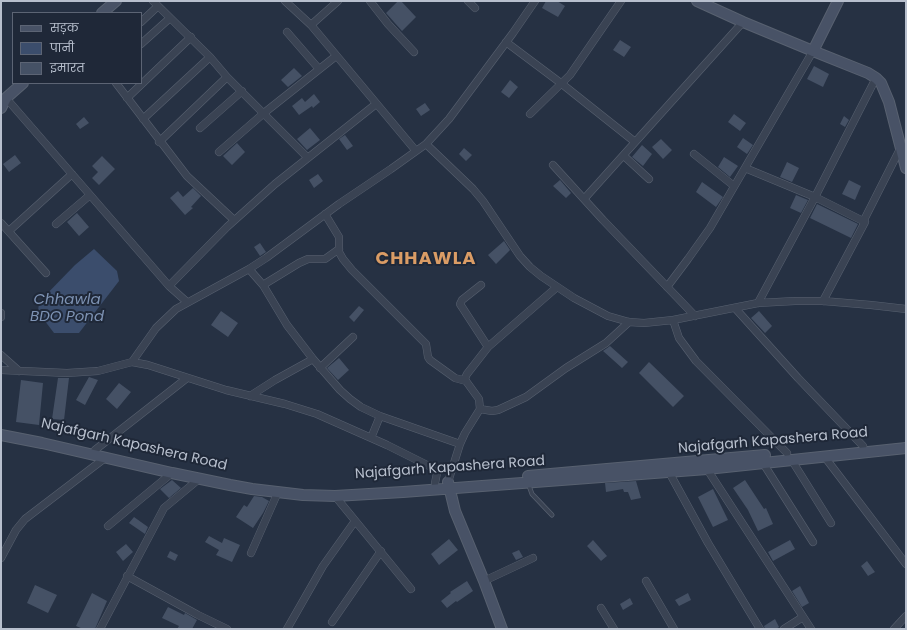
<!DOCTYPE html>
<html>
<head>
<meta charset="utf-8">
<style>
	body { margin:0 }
	#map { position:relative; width:907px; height:630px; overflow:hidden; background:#263143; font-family:Poppins,"Noto Sans Devanagari",sans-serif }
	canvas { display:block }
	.frame { position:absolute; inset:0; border:2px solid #b7bfcd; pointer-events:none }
	.legend { position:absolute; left:12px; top:12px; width:130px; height:72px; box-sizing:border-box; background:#1f2838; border:1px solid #5c6474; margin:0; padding:5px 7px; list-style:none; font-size:12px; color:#b7bfcd }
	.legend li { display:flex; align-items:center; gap:8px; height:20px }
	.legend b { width:20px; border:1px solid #5c6474 }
</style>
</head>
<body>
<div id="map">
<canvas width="907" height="630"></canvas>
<div class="frame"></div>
<ul class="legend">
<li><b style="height:5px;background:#485266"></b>सड़क</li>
<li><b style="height:11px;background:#3b4d6c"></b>पानी</li>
<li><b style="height:11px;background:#455165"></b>इमारत</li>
</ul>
</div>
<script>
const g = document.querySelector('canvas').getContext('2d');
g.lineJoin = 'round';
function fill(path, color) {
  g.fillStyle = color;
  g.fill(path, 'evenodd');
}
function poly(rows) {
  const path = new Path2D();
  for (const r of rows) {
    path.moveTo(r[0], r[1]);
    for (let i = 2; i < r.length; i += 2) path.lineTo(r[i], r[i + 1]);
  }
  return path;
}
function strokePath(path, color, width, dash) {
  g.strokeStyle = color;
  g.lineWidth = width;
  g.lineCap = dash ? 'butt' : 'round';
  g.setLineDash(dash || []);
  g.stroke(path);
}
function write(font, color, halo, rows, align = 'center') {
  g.font = font + ' Poppins,sans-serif';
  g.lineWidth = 4;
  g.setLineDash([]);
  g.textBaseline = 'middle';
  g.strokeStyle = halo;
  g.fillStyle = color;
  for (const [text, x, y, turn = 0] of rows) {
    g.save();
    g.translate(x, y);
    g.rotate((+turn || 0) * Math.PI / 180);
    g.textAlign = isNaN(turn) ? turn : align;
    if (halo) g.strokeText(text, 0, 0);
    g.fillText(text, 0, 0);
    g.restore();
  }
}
fill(poly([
	[94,249,117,271,119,281,79,333,54,333,38,312,39,302,75,265]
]), '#3b4d6c');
fill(poly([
	[398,1,401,1,416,17,402,31,386,13],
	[546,1,557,1,565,6,558,17,542,8],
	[620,40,631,47,624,57,613,50],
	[814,66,829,74,823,87,807,79],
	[294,68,302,76,288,87,281,80],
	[510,80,518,87,509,98,501,92],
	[314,94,320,102,313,108,312,106,299,115,292,106,302,98,305,102],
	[425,103,430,110,421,116,416,109],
	[734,114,746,123,740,131,728,122],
	[844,116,849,120,845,127,840,124],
	[84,117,89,123,80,129,76,124],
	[310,128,320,140,307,150,297,139],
	[345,135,353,146,347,150,339,139],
	[743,138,753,145,747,154,737,147],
	[661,139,672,150,663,159,652,147],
	[237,143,245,152,232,165,223,156],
	[642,145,652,154,643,166,632,157],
	[464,148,472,155,466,161,459,154],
	[15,155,21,163,9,172,3,164],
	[102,156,115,169,99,185,92,178,98,172,92,166],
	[724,157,738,166,730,177,718,167],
	[787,162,799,168,792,182,780,177],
	[318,174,323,181,314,188,309,180],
	[560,180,571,193,566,198,553,186],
	[849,180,861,186,855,200,842,194],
	[702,182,723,197,716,207,696,192],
	[193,188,201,196,191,207,193,208,185,215,170,198,178,191,183,197],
	[796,195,808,200,801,213,790,208],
	[817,204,858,224,851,238,810,218],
	[77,213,89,227,79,236,67,222],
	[504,241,510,250,496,264,488,255],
	[260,243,266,252,260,256,254,247],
	[359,306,364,310,354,322,349,317],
	[221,311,238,323,228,337,211,325],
	[759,311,772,326,765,333,751,318],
	[610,346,628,362,622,368,603,351],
	[339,358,349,370,338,380,327,368],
	[649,362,684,396,673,407,639,373],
	[89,377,98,380,85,405,76,400],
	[58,378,69,378,64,420,52,419],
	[21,380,43,383,39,425,16,422],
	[119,383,131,392,117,409,106,399],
	[172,480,181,488,169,498,160,489],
	[745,480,764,509,766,508,773,524,758,531,748,510,733,488],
	[636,481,641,498,631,500,628,492,624,492,623,489,606,492,605,483],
	[713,489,728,520,713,527,698,497],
	[254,496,262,497,269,501,263,513,253,528,236,517,244,505,247,507],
	[134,517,148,527,145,534,129,523],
	[209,536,222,543,224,538,240,545,232,562,216,555,219,550,205,542],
	[449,539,458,550,439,565,431,554],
	[593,540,607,556,601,561,587,546],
	[790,540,795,549,773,561,768,552],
	[126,544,133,552,123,561,116,552],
	[519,550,523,557,516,560,512,553],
	[170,551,178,555,175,561,167,557],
	[867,561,875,572,868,576,861,566],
	[467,581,473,591,457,602,456,601,447,608,441,601,451,593,450,592],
	[35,585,57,595,48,613,27,603],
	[800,586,809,603,802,607,792,591],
	[92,593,107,601,95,629,83,629,76,626],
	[688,593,691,600,679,606,675,600],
	[630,598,633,604,623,610,620,604],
	[168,607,184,615,185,613,197,620,192,629,177,629,179,626,162,618],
	[775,619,779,627,776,629,765,629,764,626]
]), '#455165');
const lane = poly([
	[528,483,532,494,552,515]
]);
const street = poly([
	[153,1,210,57,227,77,308,158],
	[285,1,311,25,416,151],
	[370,1,388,24,414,52],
	[468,1,475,8],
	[141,22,158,6],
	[311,25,338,1],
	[287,32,319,69],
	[506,42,562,84,635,142],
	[141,44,170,18],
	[116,83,187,176,234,220],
	[6,98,169,286,187,302],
	[127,98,191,37],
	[530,114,570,75,621,1],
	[143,119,210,57],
	[200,128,242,91],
	[159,142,227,77],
	[426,144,473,189,483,201,520,256,530,267,541,276,574,298,608,316,629,322,644,323,673,320,758,303,795,301,823,301,871,305,906,309],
	[219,152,264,113,336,56],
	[694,154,734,186],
	[624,156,649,179],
	[553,165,603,220,695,316],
	[745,168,815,197,865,222,823,301],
	[584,199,743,22],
	[325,214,339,237,339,252,343,259,352,270,426,344,428,357,430,360,455,378,466,381],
	[864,220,901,147],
	[1,223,46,273],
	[56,224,90,195],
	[9,231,72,174],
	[249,269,263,285,287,325,313,359,340,390,350,399,361,407,380,416,460,444],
	[263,285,299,263,308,259,325,259,339,249],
	[481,285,462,300,460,304,488,347],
	[169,286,227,227,275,184,376,104],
	[667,287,688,259,710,228,813,51],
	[758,303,815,197,876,78],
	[735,308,798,378,863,446],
	[1,313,1,317],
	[673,320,679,338,696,361,787,453],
	[1,355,19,371],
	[132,362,156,328,176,309,249,269,266,258,339,204,391,169,426,144,449,119,513,33,535,1],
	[320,368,353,337],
	[1,370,67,373,98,371,132,362,148,365,226,390,285,404,317,414,387,445,435,469,437,473,435,483],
	[250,396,275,380,313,359],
	[480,409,492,411,498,410,526,397,566,368,606,343,629,322],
	[371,438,380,416],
	[95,450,187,378],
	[824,456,906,564],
	[791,459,831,523],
	[763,463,813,542],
	[707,469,811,629],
	[669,472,708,543,760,629],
	[448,482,460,444,465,433,480,409,479,399,466,381,465,378,467,374,488,347,557,287],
	[335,496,411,589],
	[108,526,172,473],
	[251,553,278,492],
	[1,558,16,530,25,519,105,458],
	[127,576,198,615,227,629],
	[484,581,533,558],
	[646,581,674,629],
	[601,608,614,629],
	[332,622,381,551],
	[100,629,164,508,199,479],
	[287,629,323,566,355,521],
	[784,629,803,617],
	[894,629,906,616]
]);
const secondary = poly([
	[697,1,743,22,813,51,868,73,876,78,881,83,889,102,906,168],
	[102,13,116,1],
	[813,51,838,1],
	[1,108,6,98,23,83],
	[1,435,42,443,172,473,230,485,252,489,303,495,335,496,403,492,707,469,906,448],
	[528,476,765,455],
	[448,482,455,511,484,581,502,629]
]);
strokePath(lane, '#586170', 5);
strokePath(street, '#586170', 8);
strokePath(secondary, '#586170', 12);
strokePath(lane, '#3a4353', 3.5);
strokePath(street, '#3a4353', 7);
strokePath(secondary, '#485266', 10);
write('14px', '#b7bfcd', '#1f2838', [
	["Najafgarh Kapashera Road",773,441,-5],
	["Najafgarh Kapashera Road",134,445,13],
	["Najafgarh Kapashera Road",450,468,-4]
]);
write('italic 15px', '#7e93b4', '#1f2838', [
	["Chhawla",67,300],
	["BDO Pond",67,317]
]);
g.letterSpacing = '1px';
write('bold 18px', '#da9c65', '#1f2838', [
	["CHHAWLA",426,259]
]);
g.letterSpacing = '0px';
</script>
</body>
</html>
